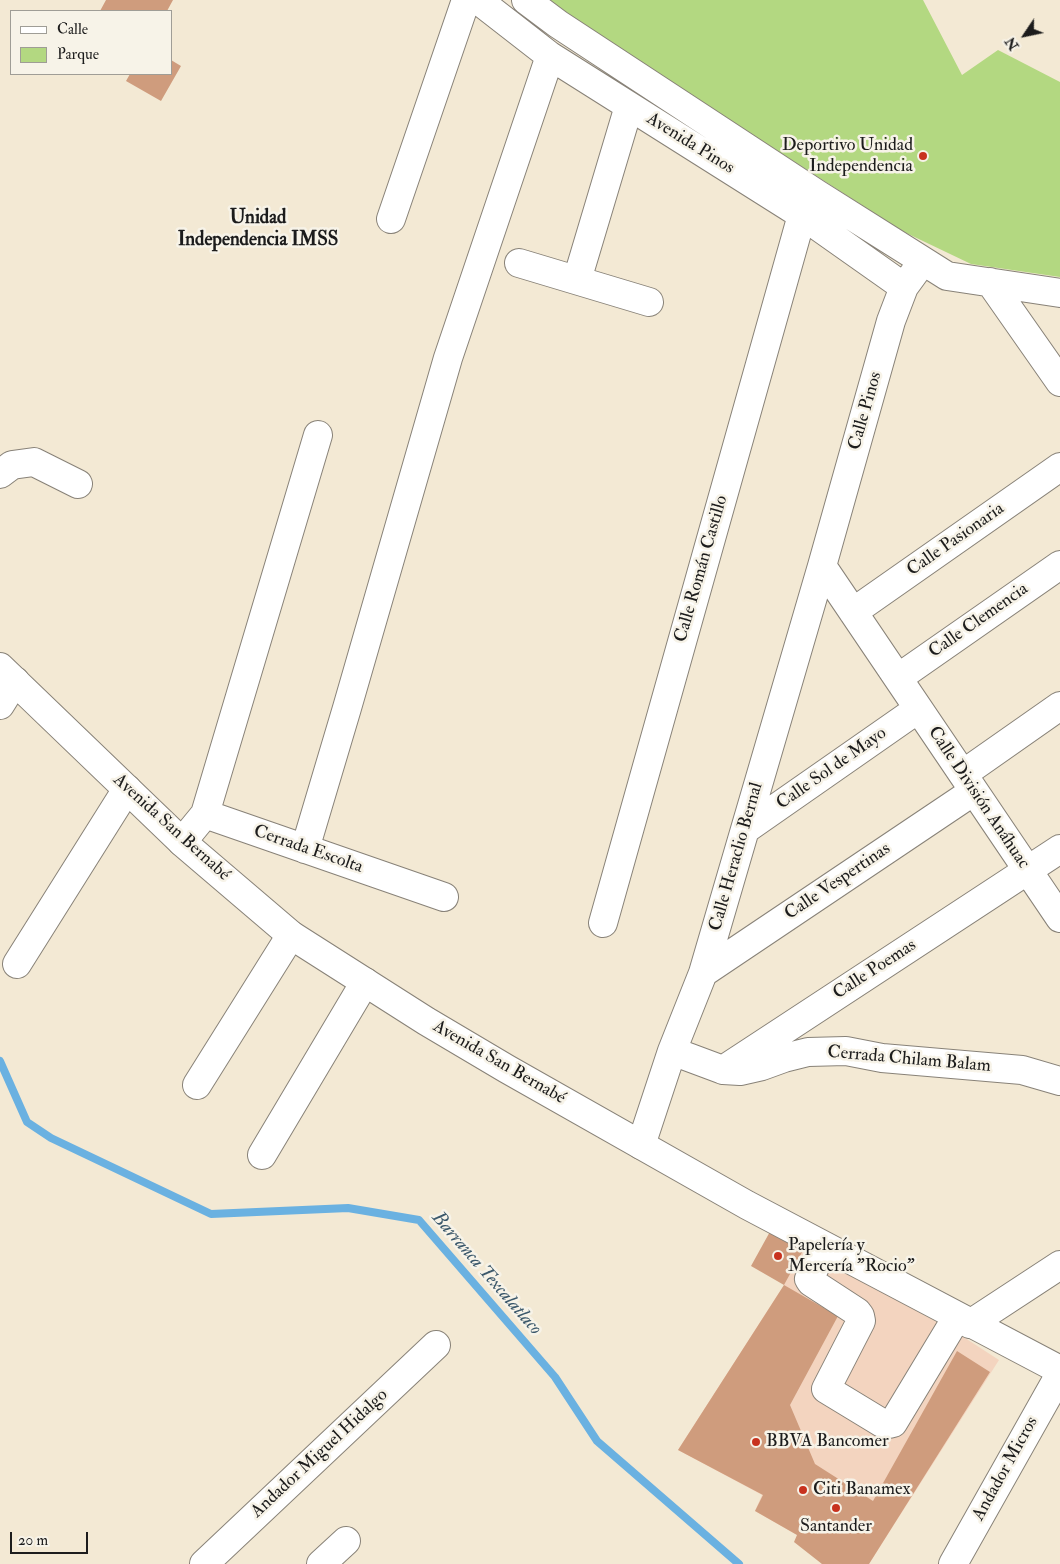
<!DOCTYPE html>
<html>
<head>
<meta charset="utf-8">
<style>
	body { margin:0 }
	#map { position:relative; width:1060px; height:1564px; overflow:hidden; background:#f3e9d4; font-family:"IM FELL Double Pica",serif }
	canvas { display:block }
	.legend { position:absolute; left:10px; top:10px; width:162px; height:65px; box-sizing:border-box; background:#f7f3e8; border:1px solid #9f9d96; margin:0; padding:6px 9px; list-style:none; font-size:15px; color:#1c1c1c }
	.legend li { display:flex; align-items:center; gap:10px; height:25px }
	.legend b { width:25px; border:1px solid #9f9d96 }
	.north { position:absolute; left:1000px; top:10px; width:50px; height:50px; -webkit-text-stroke:4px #f7f3e8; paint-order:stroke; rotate:236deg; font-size:14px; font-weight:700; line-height:20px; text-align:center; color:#1c1c1c }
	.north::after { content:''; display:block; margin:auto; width:18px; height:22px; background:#1c1c1c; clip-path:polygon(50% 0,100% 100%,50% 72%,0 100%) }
	.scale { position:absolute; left:10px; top:1532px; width:78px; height:22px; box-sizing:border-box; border:2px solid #1c1c1c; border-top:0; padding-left:6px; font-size:15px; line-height:18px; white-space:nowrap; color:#1c1c1c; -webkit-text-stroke:4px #f7f3e8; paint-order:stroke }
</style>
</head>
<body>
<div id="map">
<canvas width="1060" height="1564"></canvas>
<ul class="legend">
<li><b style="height:6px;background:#fff"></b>Calle</li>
<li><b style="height:14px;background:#b3d881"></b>Parque</li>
</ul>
<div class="north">N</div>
<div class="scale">20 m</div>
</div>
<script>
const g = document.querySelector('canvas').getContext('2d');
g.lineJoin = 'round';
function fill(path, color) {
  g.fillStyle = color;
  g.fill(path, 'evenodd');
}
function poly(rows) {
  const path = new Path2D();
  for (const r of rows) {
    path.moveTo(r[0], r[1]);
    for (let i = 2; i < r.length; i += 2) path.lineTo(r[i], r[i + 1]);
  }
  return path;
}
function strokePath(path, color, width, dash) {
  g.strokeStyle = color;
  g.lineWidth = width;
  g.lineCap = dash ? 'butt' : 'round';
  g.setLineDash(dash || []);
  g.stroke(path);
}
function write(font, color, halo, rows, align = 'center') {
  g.font = font + ' "IM FELL Double Pica",serif';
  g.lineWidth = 5;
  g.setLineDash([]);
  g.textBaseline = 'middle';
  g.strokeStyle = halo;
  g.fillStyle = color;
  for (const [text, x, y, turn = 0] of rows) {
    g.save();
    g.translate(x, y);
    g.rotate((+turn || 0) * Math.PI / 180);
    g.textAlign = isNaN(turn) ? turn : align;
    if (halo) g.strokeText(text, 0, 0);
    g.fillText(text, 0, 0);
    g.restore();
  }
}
fill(poly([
	[805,1247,965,1338,999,1360,869,1564,822,1564,797,1535,755,1511,762,1495,678,1450,784,1285]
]), '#f3d4bf');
fill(poly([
	[547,0,923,0,962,75,998,50,1060,82,1060,277,971,264,902,231,563,13]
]), '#b3d881');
strokePath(poly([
	[0,1061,27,1122,51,1138,211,1214,348,1208,419,1220,555,1377,597,1441,739,1564]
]), '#6ab1e1', 8);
fill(poly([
	[106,0,173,0,167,11,100,11],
	[171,60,181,66,161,101,126,81,130,74,171,74],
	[772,1228,805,1247,784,1285,751,1266],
	[784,1285,838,1316,790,1405,815,1464,873,1501,957,1351,990,1372,869,1564,822,1564,794,1542,797,1535,755,1511,763,1495,678,1450]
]), '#cf9c7d');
const minor = poly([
	[478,0,550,56,802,215,904,287],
	[526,0,558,24,817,194,947,276,1060,293],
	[391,219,466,0],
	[519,263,649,302],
	[577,280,629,106],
	[990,282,1060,382],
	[0,474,12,465,34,462,78,484],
	[822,566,1060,918],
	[853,612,1060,467],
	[898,678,1060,565],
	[0,705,15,681],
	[963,774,1060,706],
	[205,814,318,435],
	[746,829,918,709],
	[182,842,205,814,444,897],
	[305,849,347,708,448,358,550,56],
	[603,923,802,215],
	[17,964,127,789],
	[703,973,974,791],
	[672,1051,723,1070,740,1071,762,1066,784,1058,808,1052,846,1051,882,1058,1022,1070,1060,1081],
	[723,1070,1060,849],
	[197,1085,291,935],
	[641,1145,672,1051,703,973,822,566,891,321,904,287,923,261],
	[262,1155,365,982],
	[825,1247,809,1279,811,1282,857,1312,860,1316,861,1321,826,1389,882,1423,889,1424,893,1423,957,1317],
	[970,1324,1060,1265],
	[204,1564,436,1345],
	[321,1564,346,1541],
	[953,1564,1060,1374]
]);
const major = poly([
	[0,667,182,842,291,935,426,1021,507,1069,747,1205,1060,1370]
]);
strokePath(minor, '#888278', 30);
strokePath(major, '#888278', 30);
strokePath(minor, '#fff', 28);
strokePath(major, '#fff', 28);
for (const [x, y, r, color] of [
	[923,156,5,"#c8321e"],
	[778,1256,5,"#c8321e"],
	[756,1442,5,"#c8321e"],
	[803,1490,5,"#c8321e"],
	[836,1508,5,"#c8321e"]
]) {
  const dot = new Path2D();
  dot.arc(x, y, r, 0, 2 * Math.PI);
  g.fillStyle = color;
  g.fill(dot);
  strokePath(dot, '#f7f3e8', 2);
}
write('18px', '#1c1c1c', '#f7f3e8', [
	["Avenida Pinos",690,144,32],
	["Calle Pinos",866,411,-74],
	["Calle Pasionaria",956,540,-35],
	["Calle Román Castillo",702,569,-74],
	["Calle Clemencia",979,621,-35],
	["Calle Sol de Mayo",832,769,-35],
	["Calle División Anáhuac",978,798,56],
	["Avenida San Bernabé",171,828,42],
	["Cerrada Escolta",308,850,19],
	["Calle Heraclio Bernal",737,857,-74],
	["Calle Vespertinas",838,882,-34],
	["Calle Poemas",875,970,-33],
	["Cerrada Chilam Balam",909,1060,5],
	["Avenida San Bernabé",499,1063,30],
	["Andador Miguel Hidalgo",320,1454,-43],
	["Andador Micros",1006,1469,-61]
]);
write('18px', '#1c1c1c', '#f7f3e8', [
	["Deportivo Unidad",913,146,"right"],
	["Independencia",913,167,"right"],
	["Papelería y",788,1246],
	["Mercería \"Rocio\"",788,1267],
	["BBVA Bancomer",766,1442],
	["Citi Banamex",813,1490],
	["Santander",836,1527,"center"]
], 'left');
write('bold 19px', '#1c1c1c', '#f7f3e8', [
	["Unidad",258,219],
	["Independencia IMSS",258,241]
]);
write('italic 19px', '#3b586b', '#f7f3e8', [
	["Barranca Texcalatlaco",486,1274,49]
]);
</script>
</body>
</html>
